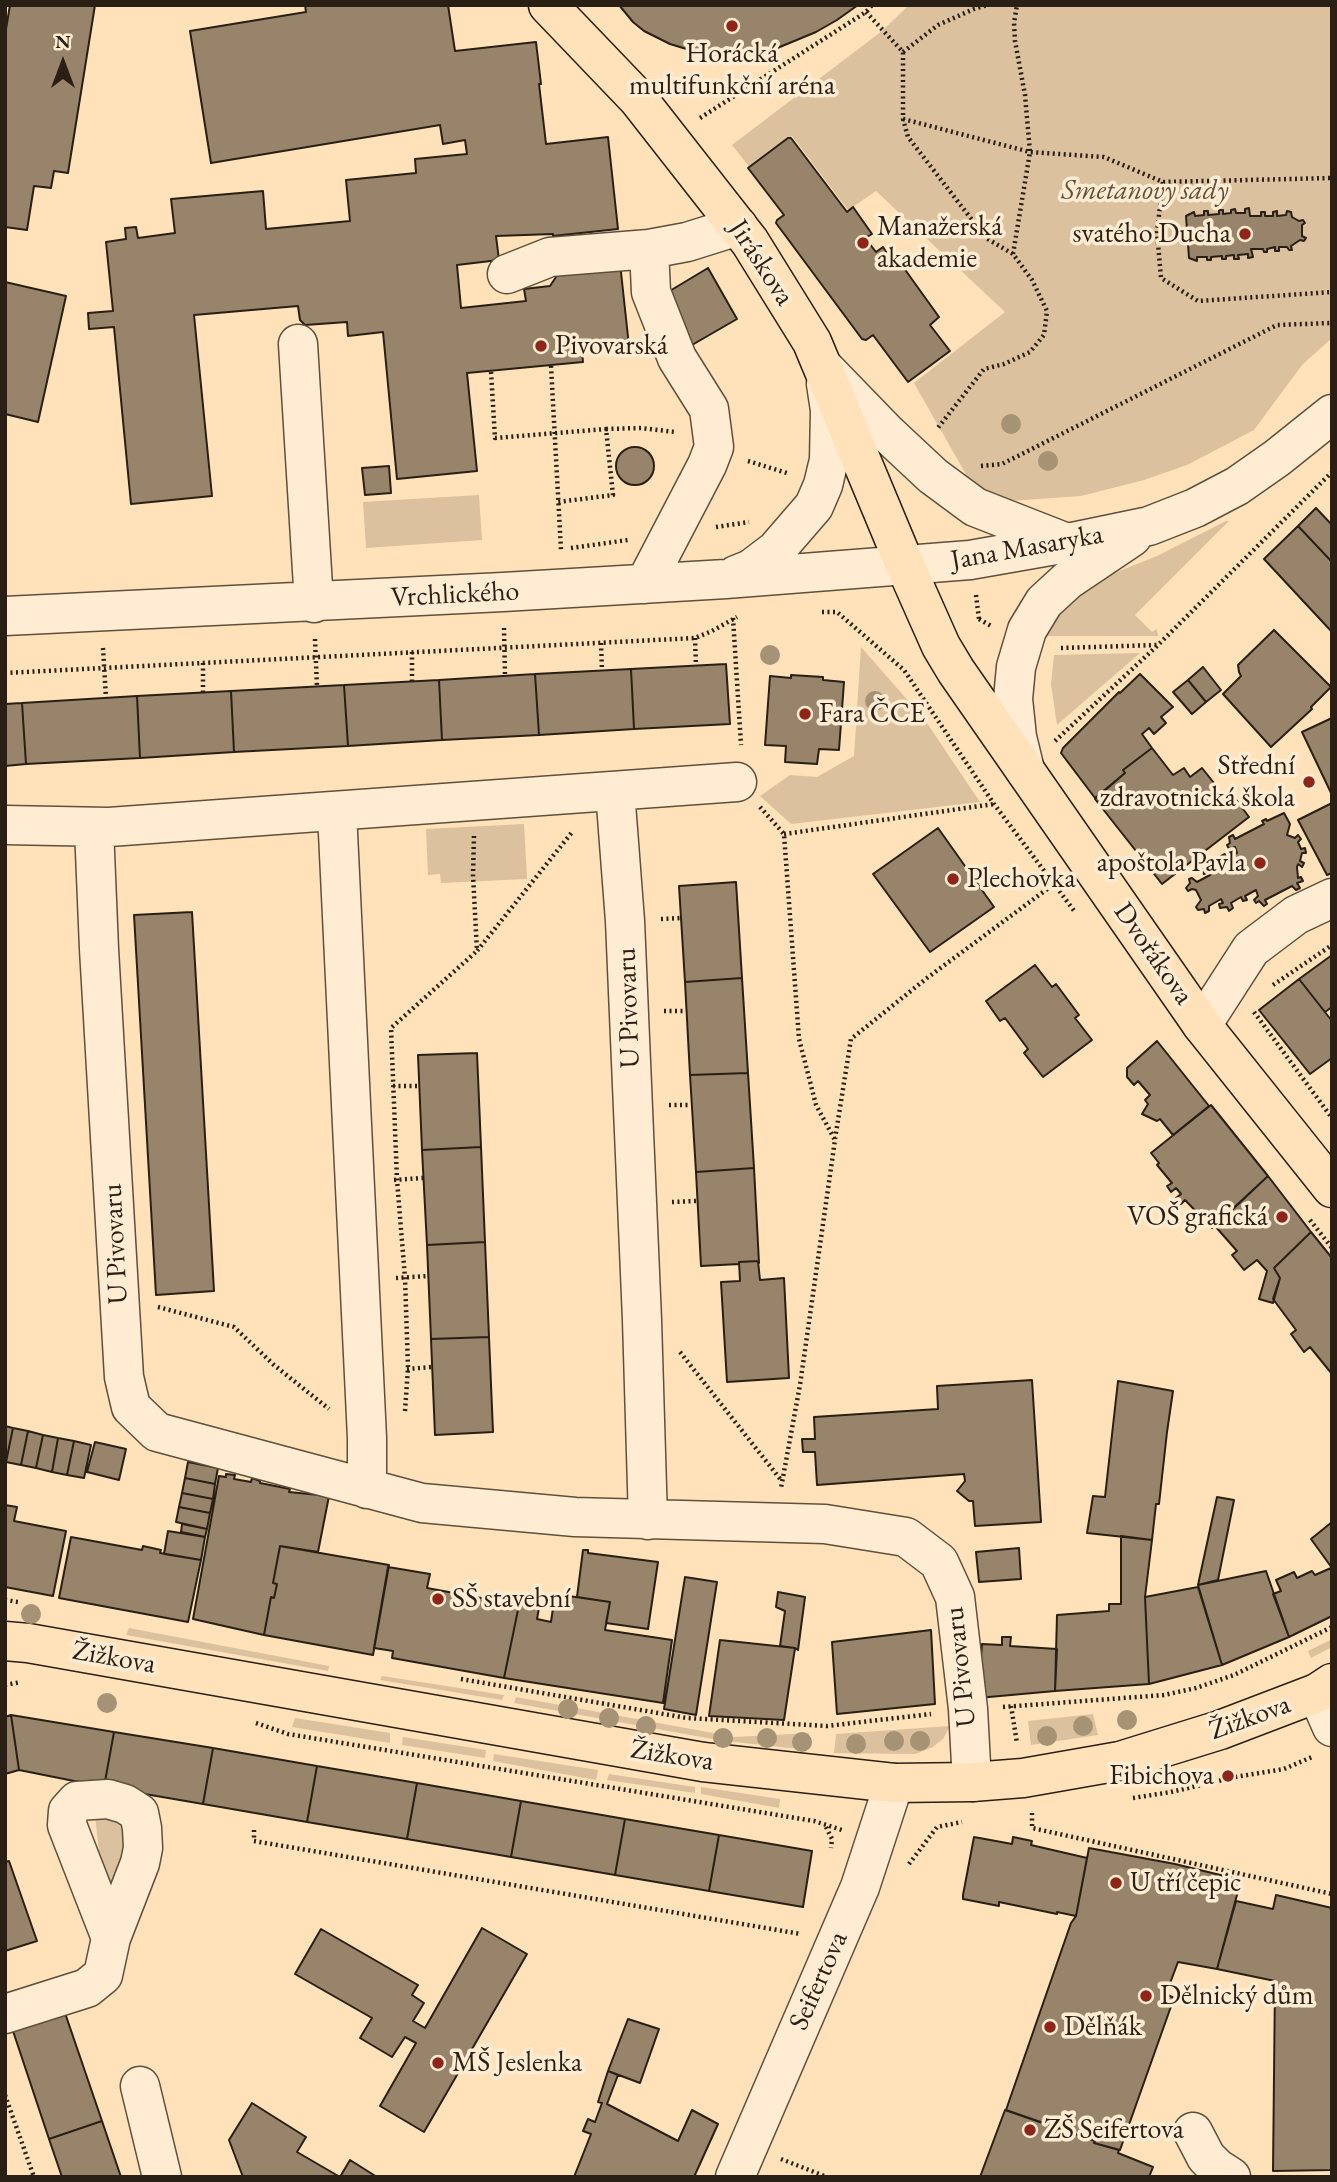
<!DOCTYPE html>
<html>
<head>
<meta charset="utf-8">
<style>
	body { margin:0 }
	#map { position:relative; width:1337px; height:2182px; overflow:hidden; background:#ffe2b9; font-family:"EB Garamond",serif }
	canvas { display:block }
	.frame { position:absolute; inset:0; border:7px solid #291f14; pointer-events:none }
	.north { position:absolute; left:28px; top:28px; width:70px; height:70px; -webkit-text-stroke:5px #ffecd2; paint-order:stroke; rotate:0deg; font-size:19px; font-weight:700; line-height:28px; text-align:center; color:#291f14 }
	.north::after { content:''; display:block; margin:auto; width:24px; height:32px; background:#291f14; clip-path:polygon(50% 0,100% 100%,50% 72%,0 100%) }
</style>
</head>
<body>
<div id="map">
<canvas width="1337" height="2182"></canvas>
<div class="frame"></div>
<div class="north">N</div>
</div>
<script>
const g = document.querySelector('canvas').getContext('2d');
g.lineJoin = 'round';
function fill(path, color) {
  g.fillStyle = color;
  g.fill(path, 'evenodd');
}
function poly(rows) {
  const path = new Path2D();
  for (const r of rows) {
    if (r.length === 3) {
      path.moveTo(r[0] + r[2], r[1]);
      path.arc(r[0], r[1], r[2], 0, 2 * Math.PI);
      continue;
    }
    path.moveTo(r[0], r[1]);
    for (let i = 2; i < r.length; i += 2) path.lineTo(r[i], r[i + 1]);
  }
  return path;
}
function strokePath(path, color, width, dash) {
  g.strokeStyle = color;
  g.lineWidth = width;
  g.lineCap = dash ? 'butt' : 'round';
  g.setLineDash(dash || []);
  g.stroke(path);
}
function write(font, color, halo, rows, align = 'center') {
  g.font = font + ' "EB Garamond",serif';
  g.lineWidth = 7;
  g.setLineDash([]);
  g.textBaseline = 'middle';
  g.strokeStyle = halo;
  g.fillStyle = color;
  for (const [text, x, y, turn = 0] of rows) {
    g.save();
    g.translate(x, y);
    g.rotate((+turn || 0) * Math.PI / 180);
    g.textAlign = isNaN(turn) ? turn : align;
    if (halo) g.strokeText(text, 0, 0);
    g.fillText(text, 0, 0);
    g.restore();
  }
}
fill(poly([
	[909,5,1332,5,1332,338,1302,365,1254,430,1187,465,1144,480,1081,496,1010,501,972,485,914,383,1005,312,876,191,848,210,792,136,751,169,732,145,882,31],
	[479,495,482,540,366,548,363,502],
	[1226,521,1229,521,1135,615,1152,632,1157,629,1158,636,1039,636,1062,605,1102,578,1157,556],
	[861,647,925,720,980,802,791,824,760,796,790,775,817,777,854,756],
	[1140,653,1057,725,1051,684,1054,655],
	[524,824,527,879,441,883,440,874,428,875,426,829],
	[129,1628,329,1666,328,1671,126,1635],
	[1332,1639,1332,1647,1311,1658,1308,1651],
	[382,1676,504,1695,502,1700,380,1680],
	[516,1697,735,1737,809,1733,806,1750,718,1740,514,1703],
	[1093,1714,1098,1735,1031,1745,1028,1721],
	[295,1718,390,1733,390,1743,292,1727],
	[950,1726,943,1739,933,1747,915,1754,834,1753,836,1734],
	[403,1737,486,1750,485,1758,402,1745],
	[494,1754,598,1770,596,1780,493,1761],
	[609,1774,695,1787,695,1793,607,1780],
	[701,1787,780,1799,779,1808,701,1794],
	[99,1804,133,1826,114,1892,102,1879,95,1816]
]), '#dbc19d');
const building = poly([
	[10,5,95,5,68,173,54,171,51,188,34,186,27,230,5,227,5,35,10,5],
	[305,5,448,5,455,51,536,42,541,84,539,84,546,144,608,137,618,229,553,236,553,234,496,236,499,260,457,265,461,308,526,301,524,289,550,286,558,274,620,263,629,346,582,351,583,362,467,373,477,471,397,479,383,332,348,336,347,322,305,325,300,320,298,306,194,315,212,496,131,504,114,327,89,329,88,313,113,311,106,242,126,239,125,228,136,227,138,238,175,233,171,199,263,191,266,229,350,221,346,180,416,173,415,159,467,154,465,140,443,144,440,125,211,163,190,31,306,12,305,5],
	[619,5,858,5,837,20,816,32,775,49,740,56,706,55,670,44,644,31,633,22,619,5],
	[788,138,791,138,847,212,853,207,872,234,865,238,876,252,883,247,887,253,891,250,939,317,930,325,950,351,908,382,873,335,866,340,862,339,776,223,777,220,784,215,748,168,788,138],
	[1249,208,1250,216,1261,216,1261,212,1265,212,1265,216,1273,216,1273,212,1277,211,1277,216,1286,215,1287,211,1291,212,1292,217,1299,221,1303,220,1305,223,1302,225,1302,236,1306,238,1304,241,1300,240,1291,246,1292,250,1289,250,1287,247,1279,247,1279,251,1275,251,1275,247,1267,249,1267,252,1264,252,1263,249,1251,249,1253,257,1248,258,1248,254,1238,255,1239,259,1234,259,1234,255,1226,256,1226,259,1222,259,1222,256,1211,257,1211,260,1207,260,1207,257,1197,257,1197,261,1189,258,1186,216,1194,212,1195,216,1204,215,1204,211,1208,211,1208,215,1219,214,1219,210,1223,210,1223,214,1231,213,1231,210,1235,209,1236,213,1245,213,1245,209,1249,208],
	[708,268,737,319,692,345,663,295,708,268],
	[5,282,66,296,38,422,5,414,5,282],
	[635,466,19],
	[389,466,391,493,365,495,362,468,389,466],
	[1316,508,1332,525,1332,562,1298,526,1316,508],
	[1298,526,1332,562,1332,632,1264,559,1298,526],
	[1274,630,1331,687,1311,707,1312,709,1271,747,1223,694,1241,676,1239,672,1238,665,1274,630],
	[726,664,730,724,634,729,631,669,726,664],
	[1203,667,1221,690,1206,702,1188,680,1203,667],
	[631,669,634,729,539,735,535,674,631,669],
	[535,674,539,735,442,740,439,680,535,674],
	[1140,674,1173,707,1161,717,1166,723,1154,734,1149,728,1142,734,1152,748,1123,770,1125,773,1095,798,1061,753,1063,748,1119,692,1120,693,1140,674],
	[791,675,823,677,823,680,844,682,839,750,819,749,817,764,785,762,786,746,765,745,770,676,791,678,791,675],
	[439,680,442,740,348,746,344,685,439,680],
	[1188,680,1206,702,1192,714,1173,692,1188,680],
	[344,685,348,746,234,752,231,691,344,685],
	[231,691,234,752,140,758,137,696,231,691],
	[137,696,140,758,26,764,22,703,137,696],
	[22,703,26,764,5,766,5,704,22,703],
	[1332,718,1332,795,1302,732,1332,718],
	[1152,748,1173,775,1184,768,1190,777,1202,768,1218,788,1206,797,1213,807,1231,793,1249,817,1162,884,1095,799,1125,773,1123,770,1152,748],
	[1332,803,1332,873,1327,875,1298,820,1332,803],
	[1284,813,1290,824,1287,835,1295,838,1298,835,1301,839,1298,842,1301,849,1305,848,1306,853,1302,853,1300,861,1304,863,1302,867,1298,864,1297,867,1298,878,1301,877,1303,881,1297,883,1300,888,1296,890,1292,886,1265,900,1267,904,1264,906,1259,901,1256,903,1254,900,1258,896,1256,890,1245,896,1247,900,1243,901,1241,897,1231,903,1233,908,1229,911,1227,907,1220,908,1219,904,1223,903,1221,899,1209,906,1209,911,1205,913,1204,909,1198,910,1196,907,1201,900,1196,890,1192,889,1188,891,1186,888,1190,883,1189,879,1192,878,1197,882,1210,875,1208,872,1204,874,1202,870,1206,868,1205,863,1209,860,1213,865,1222,860,1221,856,1225,854,1226,858,1237,853,1235,847,1229,849,1227,845,1230,843,1229,837,1233,835,1235,839,1264,824,1262,821,1266,819,1267,821,1284,813],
	[938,828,994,907,930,952,873,874,938,828],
	[736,882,742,978,685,982,679,886,736,882],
	[192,912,214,1291,156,1295,134,915,192,912],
	[1332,955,1332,1007,1325,1012,1299,979,1332,955],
	[1035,965,1052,987,1056,984,1079,1015,1075,1018,1092,1040,1043,1077,1024,1053,1028,1049,1005,1018,1000,1021,986,1001,1035,965],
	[742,978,748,1073,690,1075,685,982,742,978],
	[1299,979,1332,1021,1332,1058,1310,1074,1259,1010,1299,979],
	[1157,1041,1209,1106,1173,1135,1160,1119,1157,1121,1142,1114,1148,1104,1145,1100,1150,1095,1138,1081,1134,1085,1127,1077,1127,1068,1157,1041],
	[477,1053,481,1147,422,1150,418,1055,477,1053],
	[748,1073,754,1168,696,1172,690,1075,748,1073],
	[1211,1105,1268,1176,1212,1228,1185,1200,1181,1204,1176,1198,1181,1194,1176,1188,1171,1192,1167,1186,1172,1183,1157,1165,1159,1163,1151,1153,1211,1105],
	[481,1147,485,1242,427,1245,422,1150,481,1147],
	[754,1168,759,1263,758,1261,739,1262,739,1264,701,1266,696,1172,754,1168],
	[1268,1176,1311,1232,1274,1268,1280,1278,1273,1303,1259,1299,1267,1271,1257,1260,1244,1270,1232,1255,1237,1251,1215,1226,1268,1176],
	[1311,1232,1332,1258,1332,1374,1310,1347,1304,1352,1291,1334,1296,1330,1273,1299,1280,1278,1274,1268,1311,1232],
	[485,1242,489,1337,431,1339,427,1245,485,1242],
	[758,1261,760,1280,784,1278,789,1378,727,1382,721,1282,740,1281,739,1262,758,1261],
	[489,1337,493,1432,435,1435,431,1339,489,1337],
	[1032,1380,1041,1522,975,1526,973,1501,969,1501,957,1491,965,1481,964,1474,817,1485,815,1452,803,1452,802,1439,815,1439,814,1417,938,1409,937,1386,1032,1380],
	[1118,1381,1173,1391,1167,1432,1159,1504,1156,1504,1152,1540,1087,1533,1093,1496,1105,1497,1118,1381],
	[5,1426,13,1428,6,1462,5,1462,5,1426],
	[13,1428,28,1431,21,1465,6,1462,13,1428],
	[28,1431,43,1435,36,1468,21,1465,28,1431],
	[43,1435,58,1438,52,1472,36,1468,43,1435],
	[58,1438,74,1441,67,1475,52,1472,58,1438],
	[74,1441,91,1445,84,1478,67,1475,74,1441],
	[95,1442,126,1449,119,1480,87,1472,95,1442],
	[188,1462,218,1468,215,1484,185,1478,188,1462],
	[226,1474,235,1475,234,1479,251,1482,252,1478,260,1481,260,1483,290,1489,289,1492,329,1496,318,1552,280,1546,273,1583,277,1584,274,1598,271,1597,264,1635,193,1619,219,1476,226,1477,226,1474],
	[185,1478,215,1484,213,1499,182,1493,185,1478],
	[182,1493,213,1499,210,1513,179,1507,182,1493],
	[1217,1497,1234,1500,1218,1580,1198,1585,1217,1497],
	[5,1505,17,1507,14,1521,66,1531,53,1596,5,1587,5,1505],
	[179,1507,210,1513,207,1529,176,1522,179,1507],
	[1332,1522,1332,1568,1311,1539,1332,1522],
	[182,1524,207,1529,205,1537,181,1532,182,1524],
	[168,1531,205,1537,201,1560,164,1554,168,1531],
	[1121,1536,1152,1540,1145,1597,1149,1684,1055,1691,1057,1615,1109,1611,1109,1604,1121,1604,1121,1536],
	[71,1537,142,1550,143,1546,161,1550,160,1553,201,1560,188,1622,59,1598,71,1537],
	[280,1546,389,1565,373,1655,264,1635,271,1597,274,1598,277,1584,273,1583,280,1546],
	[1019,1548,1021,1579,979,1582,976,1552,1019,1548],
	[583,1550,588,1550,588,1553,658,1562,648,1629,606,1623,610,1602,577,1597,583,1550],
	[388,1567,430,1574,427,1588,519,1605,504,1678,392,1658,393,1651,374,1648,388,1567],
	[1331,1568,1332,1616,1289,1637,1273,1594,1281,1591,1276,1580,1294,1572,1297,1578,1312,1571,1315,1575,1331,1568],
	[1266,1571,1289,1637,1222,1665,1198,1585,1266,1571],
	[685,1577,717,1582,696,1715,664,1709,685,1577],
	[1198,1587,1222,1665,1149,1684,1145,1597,1198,1587],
	[778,1592,805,1597,798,1650,795,1648,780,1646,785,1611,776,1607,778,1592],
	[555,1594,610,1602,605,1630,672,1640,663,1703,504,1678,519,1605,539,1608,537,1619,551,1622,555,1594],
	[931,1630,935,1704,837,1714,832,1642,931,1630],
	[1002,1637,1011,1637,1010,1646,1057,1649,1055,1691,978,1698,982,1644,1002,1645,1002,1637],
	[720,1640,795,1648,784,1720,709,1716,720,1640],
	[11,1715,19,1770,5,1774,5,1717,11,1715],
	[11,1715,114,1732,104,1787,19,1770,11,1715],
	[114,1732,213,1748,203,1804,104,1787,114,1732],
	[213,1748,317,1766,307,1822,203,1804,213,1748],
	[317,1766,417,1783,407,1839,307,1822,317,1766],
	[417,1783,521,1801,511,1857,407,1839,417,1783],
	[521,1801,625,1819,615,1875,511,1857,521,1801],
	[625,1819,719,1835,709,1891,615,1875,625,1819],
	[719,1835,812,1851,803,1907,709,1891,719,1835],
	[974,1837,1012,1844,1013,1837,1032,1841,1031,1845,1087,1858,1076,1916,1057,1912,1057,1914,999,1902,999,1906,963,1899,963,1895,974,1837],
	[1089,1848,1175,1864,1241,1880,1217,1969,1178,1962,1166,1994,1174,1998,1120,2150,1094,2143,1095,2141,1006,2110,1071,1923,1076,1916,1089,1848],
	[9,1861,37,1941,5,1951,5,1862,9,1861],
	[1276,1895,1332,1908,1332,2170,1273,2171,1275,1981,1217,1969,1236,1901,1273,1909,1276,1895],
	[482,1928,527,1954,424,2132,380,2106,416,2043,405,2037,392,2057,360,2038,372,2018,295,1974,321,1929,418,1985,412,1995,424,2003,413,2021,425,2028,482,1928],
	[65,2013,102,2121,49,2139,13,2031,65,2013],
	[628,2019,659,2029,640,2083,608,2071,628,2019],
	[608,2071,618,2075,607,2104,678,2141,692,2110,718,2124,694,2177,574,2177,591,2134,583,2131,588,2119,595,2122,602,2103,598,2102,608,2071],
	[252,2103,306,2137,297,2152,340,2177,243,2177,229,2140,252,2103],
	[1005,2110,1095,2141,1094,2143,1119,2150,1118,2153,1153,2167,1149,2177,980,2177,1005,2110],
	[102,2121,121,2177,62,2177,49,2139,102,2121],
	[350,2160,377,2177,340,2177,350,2160]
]);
fill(building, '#98846a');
strokePath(building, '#291f14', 2);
const minor = poly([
	[507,274,550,257,649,249,687,242,738,226],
	[298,344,314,603],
	[824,368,887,433,933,476,975,507,1067,543],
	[736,575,751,569,776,550,814,506,823,485,829,460,830,410,826,384],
	[645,584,707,465,714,447,709,409,677,358,651,292,649,249],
	[5,616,503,592,726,579,970,560,1067,543,1149,526,1195,508,1237,486,1277,458,1332,414],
	[1025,770,1017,737,1013,699,1016,667,1027,630,1044,602,1068,580,1132,537],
	[615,791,625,921,642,1320,648,1520],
	[337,812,367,1438,367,1489],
	[5,825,109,827,737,782],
	[94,828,99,949,124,1377,131,1407,157,1432,422,1503,575,1517,825,1524,906,1537,939,1562,955,1597,968,1709,972,1782],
	[1202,1025,1251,949,1296,915,1332,898],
	[1317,1693,1332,1727],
	[5,2014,87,1988,103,1975,111,1938,140,1863,143,1848,142,1828,139,1813,125,1804,108,1799,77,1801,68,1811,67,1825,111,1938],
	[140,2086,162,2177],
	[1193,2132,1206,2157,1217,2168,1231,2177],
	[735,2177,860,1887,894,1783]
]);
const major = poly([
	[548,5,638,99,750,242,812,342,905,565,941,646,956,671,1202,1025,1332,1188],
	[5,1641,28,1643,703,1762,894,1783,972,1782,1023,1778,1120,1761,1220,1730,1317,1693,1332,1683]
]);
strokePath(minor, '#5e503d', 41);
strokePath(major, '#291f14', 41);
strokePath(poly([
	[866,12,903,52,903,119,908,137,986,238,1013,254,1032,280,1047,311,1044,335,1030,352,1004,364,984,369,937,429],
	[903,52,938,25,974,9,987,5],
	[700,118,866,12,872,5],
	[903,119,1030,152,1104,157,1163,182,1332,178],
	[1163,182,1157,232,1161,278,1198,301,1332,292],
	[1013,254,1030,152,1025,95,1015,41,1014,23,1017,5],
	[551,366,561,550],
	[491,372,495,438,606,429,613,495,558,502],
	[606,429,641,428,675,432],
	[748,461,790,474],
	[981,466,1002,464,1277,325,1332,323],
	[716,527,749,522],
	[571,548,628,540],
	[976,595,979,619],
	[822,612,837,612,904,670,994,804,1075,912],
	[733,618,741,745],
	[979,619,991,626],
	[504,628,505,676],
	[695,638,696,666],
	[315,639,317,687],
	[601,643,602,671],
	[103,648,106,698],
	[1061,648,1157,645],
	[412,652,412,681],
	[203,663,203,693],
	[5,673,695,638,712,631,737,617],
	[1055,741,1158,645,1332,472],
	[760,807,784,834,799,1039,816,1105,835,1140,800,1385,781,1488],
	[784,834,994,804],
	[474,836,473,875,477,951,573,831],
	[661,919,681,918],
	[1273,985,1332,945],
	[664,1011,686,1011],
	[1254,1012,1332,1118],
	[393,1086,420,1086],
	[669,1105,692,1105],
	[835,1139,851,1039,927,978,1054,884],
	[394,1180,423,1178],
	[672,1202,697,1201],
	[1310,1220,1332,1248],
	[396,1278,428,1276],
	[158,1307,234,1327,274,1365,329,1409],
	[680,1352,781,1480],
	[407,1369,432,1367],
	[405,1411,408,1368,405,1278,397,1180,391,1028,477,951],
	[5,1600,18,1602],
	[461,1679,687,1718,827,1726,931,1714],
	[5,1685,21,1682],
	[1011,1706,1017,1743],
	[1003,1707,1164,1695,1196,1688,1234,1675,1332,1627],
	[256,1723,288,1734,814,1821,842,1830],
	[1133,1798,1171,1792,1235,1777,1284,1769,1312,1757],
	[1032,1813,1032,1828,1332,1894],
	[826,1827,832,1839,831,1848],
	[254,1830,254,1841,801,1934],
	[909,1864,937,1827,962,1822],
	[5,2095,34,2177],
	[781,2159,827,2177]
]), '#291f14', 4.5, [2, 3.5]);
strokePath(minor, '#ffecd2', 38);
strokePath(major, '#ffe2b9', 38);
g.fillStyle = '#a69275';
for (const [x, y] of [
	[1011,424],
	[1048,461],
	[770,655],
	[875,701],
	[31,1614],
	[107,1703],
	[568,1709],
	[609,1718],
	[1127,1720],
	[646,1726],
	[1083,1726],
	[1047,1736],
	[723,1738],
	[767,1738],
	[894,1741],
	[920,1741],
	[802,1742],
	[856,1744]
]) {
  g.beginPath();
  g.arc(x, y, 10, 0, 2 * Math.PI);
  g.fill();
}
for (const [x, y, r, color] of [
	[732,26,7,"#8f2418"],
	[1245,234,7,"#8f2418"],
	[863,243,7,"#8f2418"],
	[541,346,7,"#8f2418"],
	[805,714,7,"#8f2418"],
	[1309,782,7,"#8f2418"],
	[1260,863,7,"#8f2418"],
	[953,879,7,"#8f2418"],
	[1282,1217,7,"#8f2418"],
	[438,1599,7,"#8f2418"],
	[1228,1776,7,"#8f2418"],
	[1116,1883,7,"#8f2418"],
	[1146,1996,7,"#8f2418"],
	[1050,2027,7,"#8f2418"],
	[438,2063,7,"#8f2418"],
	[1030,2130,7,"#8f2418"]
]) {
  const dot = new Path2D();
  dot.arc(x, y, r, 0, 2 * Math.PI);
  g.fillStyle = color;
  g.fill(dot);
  strokePath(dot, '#ffecd2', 2.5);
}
write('28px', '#291f14', '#ffecd2', [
	["Horácká",732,54,"center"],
	["multifunkční aréna",732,86,"center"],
	["Manažerská",877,227],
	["akademie",877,259],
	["svatého Ducha",1231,234,"right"],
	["Pivovarská",555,346],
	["Fara ČCE",819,714],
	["Střední",1295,766,"right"],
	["zdravotnická škola",1295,798,"right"],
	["apoštola Pavla",1246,863,"right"],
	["Plechovka",967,879],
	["VOŠ grafická",1268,1217,"right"],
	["SŠ stavební",452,1599],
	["Fibichova",1214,1776,"right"],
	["U tří čepic",1130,1883],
	["Dělnický dům",1160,1996],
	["Dělňák",1064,2027],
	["MŠ Jeslenka",452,2063],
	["ZŠ Seifertova",1044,2130]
], 'left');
write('italic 28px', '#5e503d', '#ffecd2', [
	["Smetanovy sady",1145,191]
]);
write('28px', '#291f14', '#ffecd2', [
	["Jiráskova",761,263,57],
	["Jana Masaryka",1027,548,-10],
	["Vrchlického",455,595,-3],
	["Dvořákova",1153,954,55],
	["U Pivovaru",629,1008,-92],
	["U Pivovaru",116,1244,-93],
	["Žižkova",114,1658,10],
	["U Pivovaru",961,1667,-96],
	["Žižkova",1250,1718,-20],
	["Žižkova",672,1756,9],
	["Seifertova",819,1981,-66]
]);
</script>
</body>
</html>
